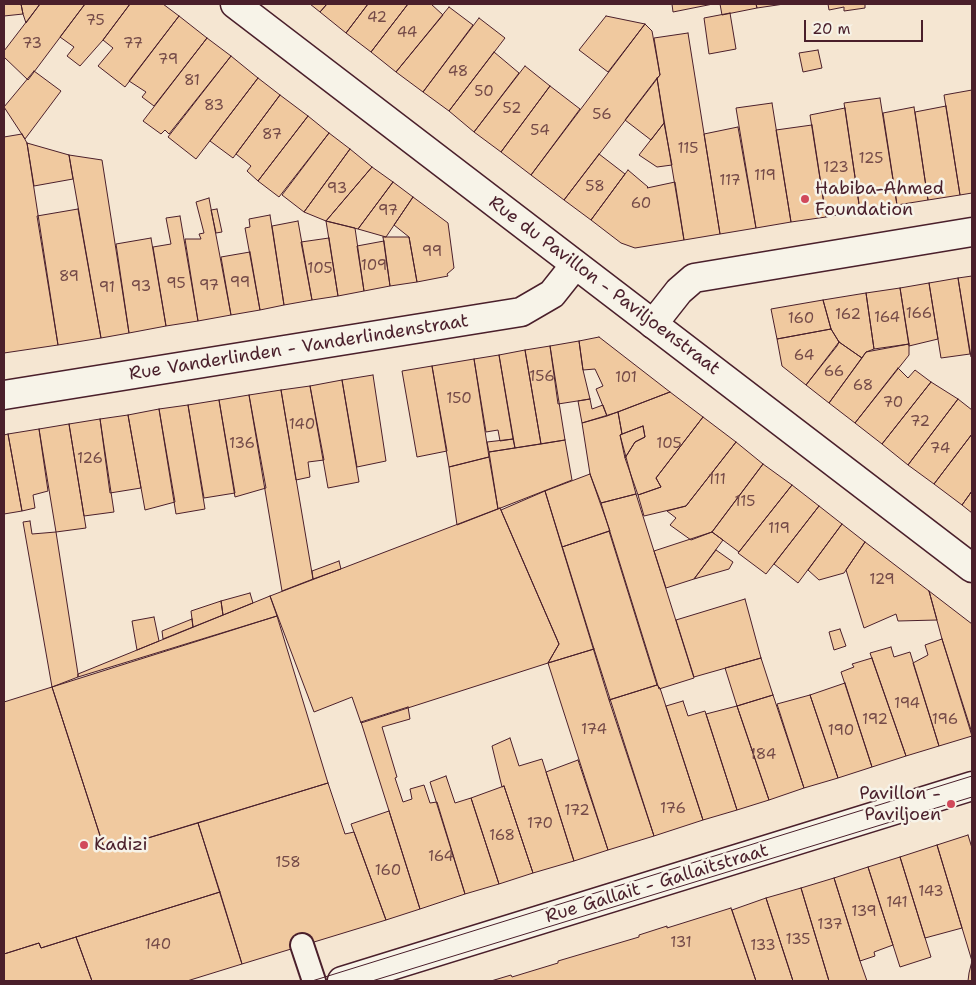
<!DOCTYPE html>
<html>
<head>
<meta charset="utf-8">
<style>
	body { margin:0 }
	#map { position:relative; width:976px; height:985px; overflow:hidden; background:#f5e6d2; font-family:"Shantell Sans",sans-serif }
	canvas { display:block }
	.frame { position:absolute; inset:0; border:5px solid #4a1f2b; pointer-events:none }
	.scale { position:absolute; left:804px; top:20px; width:119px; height:22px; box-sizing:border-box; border:2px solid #4a1f2b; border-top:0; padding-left:6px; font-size:15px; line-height:18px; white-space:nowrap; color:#4a1f2b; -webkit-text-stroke:4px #f7f3e8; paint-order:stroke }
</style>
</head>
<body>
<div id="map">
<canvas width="976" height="985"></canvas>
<div class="frame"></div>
<div class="scale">20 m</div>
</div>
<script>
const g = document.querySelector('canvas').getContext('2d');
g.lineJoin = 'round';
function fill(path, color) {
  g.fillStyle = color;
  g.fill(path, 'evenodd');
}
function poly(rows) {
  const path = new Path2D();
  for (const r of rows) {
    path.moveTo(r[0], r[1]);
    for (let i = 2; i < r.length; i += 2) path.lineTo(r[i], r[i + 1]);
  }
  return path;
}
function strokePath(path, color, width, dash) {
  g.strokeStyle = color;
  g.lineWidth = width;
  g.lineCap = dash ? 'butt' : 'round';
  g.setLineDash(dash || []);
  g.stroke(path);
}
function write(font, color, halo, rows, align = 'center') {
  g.font = font + ' "Shantell Sans",sans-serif';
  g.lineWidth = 5;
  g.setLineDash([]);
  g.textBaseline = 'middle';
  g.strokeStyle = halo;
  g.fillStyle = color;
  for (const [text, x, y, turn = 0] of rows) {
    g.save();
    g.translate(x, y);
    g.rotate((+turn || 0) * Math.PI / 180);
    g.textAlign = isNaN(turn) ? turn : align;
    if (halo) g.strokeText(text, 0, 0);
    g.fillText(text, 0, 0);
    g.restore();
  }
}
const building = poly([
	[4,4,21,4,23,14,4,16,4,4],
	[21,4,40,4,26,23,23,14,21,4],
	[40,4,85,4,28,80,4,57,4,51,40,4],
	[85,4,130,4,103,40,80,66,67,56,74,47,60,37,85,4],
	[130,4,163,4,179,16,125,87,98,66,113,48,103,40,130,4],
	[310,4,327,4,320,12,310,4],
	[327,4,368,4,346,33,320,12,327,4],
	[368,4,408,4,371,52,346,33,368,4],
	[408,4,431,4,443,15,396,72,371,52,408,4],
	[672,4,713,4,673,12,672,4],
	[720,4,756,4,757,8,722,15,720,4],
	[756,4,784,4,757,8,756,4],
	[828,4,865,4,865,8,844,11,844,7,829,10,828,4],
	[449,7,473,25,423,92,396,72,449,7],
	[730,13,736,49,709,54,704,18,730,13],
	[179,16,207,38,154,106,142,97,146,92,129,81,179,16],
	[606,16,645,24,608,72,579,50,606,16],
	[479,18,505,38,449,111,423,92,479,18],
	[645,24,652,31,660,75,564,200,531,175,645,24],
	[688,33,720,234,684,240,657,78,660,75,654,38,688,33],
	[207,38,231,56,169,134,165,130,161,134,143,121,207,38],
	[818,50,822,68,803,72,799,53,818,50],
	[494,52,519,73,474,132,449,111,494,52],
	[231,56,258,78,196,159,168,137,231,56],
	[525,66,550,86,501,152,474,132,525,66],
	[34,71,61,91,25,139,4,107,34,71],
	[258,78,280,95,233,158,210,141,258,78],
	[657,78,664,123,651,140,625,120,657,78],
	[550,86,580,109,531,175,501,152,550,86],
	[972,90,972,193,960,195,944,95,972,90],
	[280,95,308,116,258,181,247,171,251,166,236,154,280,95],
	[880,98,897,205,860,211,844,103,880,98],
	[772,103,791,222,756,228,736,108,772,103],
	[946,106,960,195,928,200,915,112,946,106],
	[914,107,928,200,897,205,883,113,914,107],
	[845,108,860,211,826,217,810,115,845,108],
	[308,116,329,133,279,197,258,181,308,116],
	[664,123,672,165,657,167,639,155,664,123],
	[812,125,826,217,791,222,776,130,812,125],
	[738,127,756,228,720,234,704,134,738,127],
	[329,133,350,149,304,212,282,195,329,133],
	[22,134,27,143,58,345,4,353,4,137,22,134],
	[27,143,69,155,73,179,34,186,27,143],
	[350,149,372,167,326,221,304,212,350,149],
	[599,154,625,174,591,220,564,200,599,154],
	[69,155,102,160,129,333,101,338,69,155],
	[372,167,393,182,358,229,326,221,372,167],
	[628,170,648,187,647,188,675,182,684,240,635,248,621,243,591,220,628,170],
	[393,182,413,197,386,237,358,229,393,182],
	[413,197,448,223,454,268,447,274,448,276,417,282,409,237,394,225,413,197],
	[209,198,231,315,198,321,185,239,201,239,199,234,204,233,196,202,209,198],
	[78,209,101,338,58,345,37,216,78,209],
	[217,209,222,232,216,233,211,210,217,209],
	[270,215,284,305,260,310,245,228,250,227,249,219,270,215],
	[180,216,198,321,166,326,153,247,171,244,166,218,180,216],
	[298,221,312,300,284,305,272,226,298,221],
	[326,221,355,228,364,291,338,296,326,221],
	[383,237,409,237,417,282,390,286,383,237],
	[151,238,166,326,129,333,116,244,151,238],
	[329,238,338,296,312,300,301,242,329,238],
	[384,241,390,286,364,291,357,246,384,241],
	[250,252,260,310,231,315,221,257,250,252],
	[972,276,972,356,971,357,958,278,972,276],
	[958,278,970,354,941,358,929,283,958,278],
	[929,283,938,339,909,346,900,288,929,283],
	[900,288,909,344,874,349,866,293,900,288],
	[866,293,874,349,866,352,862,358,839,342,831,329,823,300,866,293],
	[823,300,831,329,777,339,771,309,823,300],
	[831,329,839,342,837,346,806,385,782,366,777,339,831,329],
	[599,337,670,392,607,416,596,389,603,386,595,369,583,370,579,341,599,337],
	[579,341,583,370,590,399,558,404,550,346,579,341],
	[839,342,862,358,829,403,806,385,839,342],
	[909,344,909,355,855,423,829,403,866,352,909,344],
	[550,346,565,440,541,444,525,350,550,346],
	[525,350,541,444,515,448,499,355,525,350],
	[499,355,513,439,500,441,498,430,486,432,474,359,499,355],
	[474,359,489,457,449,467,432,366,474,359],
	[432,366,447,451,417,457,402,371,432,366],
	[898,368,908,378,915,370,931,382,882,444,855,423,898,368],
	[373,375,386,461,357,467,342,380,373,375],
	[342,380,359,482,328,488,310,386,342,380],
	[931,382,958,399,908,465,882,444,931,382],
	[310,386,324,460,308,462,310,477,296,480,281,390,310,386],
	[281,390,313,579,282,591,249,395,281,390],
	[670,392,703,417,656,478,661,487,638,495,625,458,635,442,645,437,643,426,622,434,618,412,670,392],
	[249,395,266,488,235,497,219,400,249,395],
	[590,399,592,409,603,405,607,416,582,423,578,401,590,399],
	[958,399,972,410,972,434,934,484,908,465,958,399],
	[219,400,235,493,204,498,188,405,219,400],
	[188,405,205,509,176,514,159,409,188,405],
	[159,409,175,502,145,510,128,415,159,409],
	[618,412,622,434,620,435,636,494,601,503,590,474,582,423,618,412],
	[128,415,141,488,110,493,100,419,128,415],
	[703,417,736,442,686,506,644,516,638,495,661,487,656,478,703,417],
	[100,419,114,512,84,516,69,424,100,419],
	[69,424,86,528,56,532,39,429,69,424],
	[643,426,645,437,635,442,625,458,620,435,643,426],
	[39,429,48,491,33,495,35,508,22,511,8,434,39,429],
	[8,434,22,511,4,514,4,435,8,434],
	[972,434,972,491,962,505,934,484,972,434],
	[513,439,515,448,489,452,487,442,513,439],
	[565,440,572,480,498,509,489,452,565,440],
	[736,442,763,464,712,532,691,540,670,525,676,518,667,511,686,506,736,442],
	[489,457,498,509,457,525,449,467,489,457],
	[763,464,792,485,739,552,712,532,763,464],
	[590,474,610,531,562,547,545,491,590,474],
	[792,485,819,506,766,574,738,553,792,485],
	[545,491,594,649,548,663,559,644,501,510,545,491],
	[972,491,972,513,962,505,972,491],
	[636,494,694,678,659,689,601,503,636,494],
	[819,506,842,524,798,583,774,564,819,506],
	[500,508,559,644,548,663,361,723,352,697,314,712,270,596,500,508],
	[30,521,32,534,56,532,78,674,78,677,52,687,23,522,30,521],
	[842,524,865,542,844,573,819,580,808,570,842,524],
	[609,531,657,685,609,700,562,547,609,531],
	[712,532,723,540,694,579,666,588,654,551,712,532],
	[865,542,929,591,937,620,898,621,896,614,864,628,846,570,865,542],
	[716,550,733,562,729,569,694,579,716,550],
	[339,561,341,569,313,579,312,571,339,561],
	[929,591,972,624,972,733,942,639,929,591],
	[250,593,253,603,223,615,221,601,250,593],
	[270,596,277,616,78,677,78,674,270,596],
	[745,599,761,658,694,677,676,620,745,599],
	[221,601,223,615,193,627,191,611,221,601],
	[277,616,328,783,105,851,52,687,277,616],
	[154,617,159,641,137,650,132,621,154,617],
	[192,619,193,627,163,639,162,631,192,619],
	[840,629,846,646,834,650,829,632,840,629],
	[942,639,972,736,939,746,913,663,928,655,925,645,942,639],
	[891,647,894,657,910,652,939,746,906,756,870,653,891,647],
	[594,649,654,836,608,850,548,663,594,649],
	[761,658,773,695,737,706,725,668,761,658],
	[872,658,906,756,872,767,841,672,854,667,852,664,872,658],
	[845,683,872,767,838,778,810,695,845,683],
	[657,685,660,688,703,820,654,836,609,700,657,685],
	[52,687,105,851,198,823,220,892,41,948,39,943,4,954,4,702,52,687],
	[773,695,804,788,769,800,737,706,773,695],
	[810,695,838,778,804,788,777,704,810,695],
	[683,701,688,716,705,711,737,810,703,820,666,706,683,701],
	[737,706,769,800,737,810,706,714,737,706],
	[408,707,410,719,382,727,397,777,395,778,403,802,412,799,410,789,424,785,430,803,437,802,465,894,420,909,361,722,408,707],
	[510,738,519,766,542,759,574,861,533,873,504,786,502,787,492,746,510,738],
	[578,760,608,850,574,861,546,772,578,760],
	[446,776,455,803,471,798,499,884,465,894,430,782,446,776],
	[328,783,345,834,354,832,386,920,242,964,198,823,328,783],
	[504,786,533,873,499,884,471,798,504,786],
	[389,811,420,909,386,920,351,824,389,811],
	[968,835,972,848,972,961,937,845,968,835],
	[937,845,962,928,925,938,900,857,937,845],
	[900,857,931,957,900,967,868,867,900,857],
	[868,867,893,945,874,952,875,956,860,961,834,878,868,867],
	[834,878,860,961,867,981,829,981,801,888,834,878],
	[801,888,829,981,793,981,766,898,801,888],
	[220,892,242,964,187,981,92,981,76,937,220,892],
	[766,898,793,981,756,981,732,910,766,898],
	[731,908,756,981,491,981,511,975,512,977,558,963,558,961,639,937,639,935,667,926,667,928,731,908],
	[76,937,92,981,4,981,4,954,39,943,41,948,76,937],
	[972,961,972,981,968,981,969,973,972,961]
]);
fill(building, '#f0c99f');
strokePath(building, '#4a1f2b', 1);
const lane = poly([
	[302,945,314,981]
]);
const street = poly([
	[653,324,679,291,694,278,972,232],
	[4,395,521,312,552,294,575,265],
	[342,981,972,786]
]);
const secondary = poly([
	[235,4,972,568]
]);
strokePath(lane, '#4a1f2b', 26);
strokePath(street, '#4a1f2b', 31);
strokePath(secondary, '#4a1f2b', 31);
strokePath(lane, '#f7f3e8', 22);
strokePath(street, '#f7f3e8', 28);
strokePath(secondary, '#f7f3e8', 28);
strokePath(poly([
	[312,981,972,776],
	[372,981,972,797]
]), '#4a1f2b', 1);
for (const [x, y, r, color] of [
	[805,199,5,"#d1495b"],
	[951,804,5,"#d1495b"],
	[84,845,5,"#d1495b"]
]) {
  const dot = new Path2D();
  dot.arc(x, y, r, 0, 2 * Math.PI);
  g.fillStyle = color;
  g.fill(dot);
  strokePath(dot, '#f7f3e8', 2);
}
write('15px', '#744a48', null, [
	["42",377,18],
	["75",95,21],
	["44",407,33],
	["73",32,44],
	["77",133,44],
	["79",168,60],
	["48",458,72],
	["81",192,81],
	["50",484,92],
	["83",214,106],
	["52",512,109],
	["56",602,115],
	["54",540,131],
	["87",272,135],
	["115",688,149],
	["125",871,159],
	["123",836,168],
	["119",765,176],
	["117",730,181],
	["58",595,187],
	["93",337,189],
	["60",641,204],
	["97",388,211],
	["99",432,252],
	["109",374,266],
	["105",320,269],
	["89",69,277],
	["99",240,283],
	["95",176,284],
	["97",209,286],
	["93",141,287],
	["91",107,288],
	["166",919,314],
	["162",848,315],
	["164",887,318],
	["160",801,319],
	["64",804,356],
	["66",834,372],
	["156",542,377],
	["101",626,378],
	["68",863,386],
	["150",459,399],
	["70",893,403],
	["72",920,422],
	["140",302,425],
	["136",242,444],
	["105",669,444],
	["74",940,449],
	["126",90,459],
	["111",717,480],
	["115",745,502],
	["119",779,529],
	["129",882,580],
	["194",907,704],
	["192",875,720],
	["196",945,720],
	["174",594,730],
	["190",841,731],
	["184",763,755],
	["176",673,809],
	["172",577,811],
	["170",540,824],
	["168",502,836],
	["164",441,857],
	["158",288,863],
	["160",388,871],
	["143",931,892],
	["141",897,903],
	["139",864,912],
	["137",830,925],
	["135",798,940],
	["131",681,943],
	["140",158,945],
	["133",763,946]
]);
write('18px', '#4a1f2b', '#f7f3e8', [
	["Habiba-Ahmed",815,189],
	["Foundation",815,210],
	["Pavillon -",941,794,"right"],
	["Paviljoen",941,815,"right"],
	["Kadizi",94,845]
], 'left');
write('18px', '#4a1f2b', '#f7f3e8', [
	["Rue du Pavillon - Paviljoenstraat",604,286,37],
	["Rue Vanderlinden - Vanderlindenstraat",299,348,-9],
	["Rue Gallait - Gallaitstraat",657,884,-17]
]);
</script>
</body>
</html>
